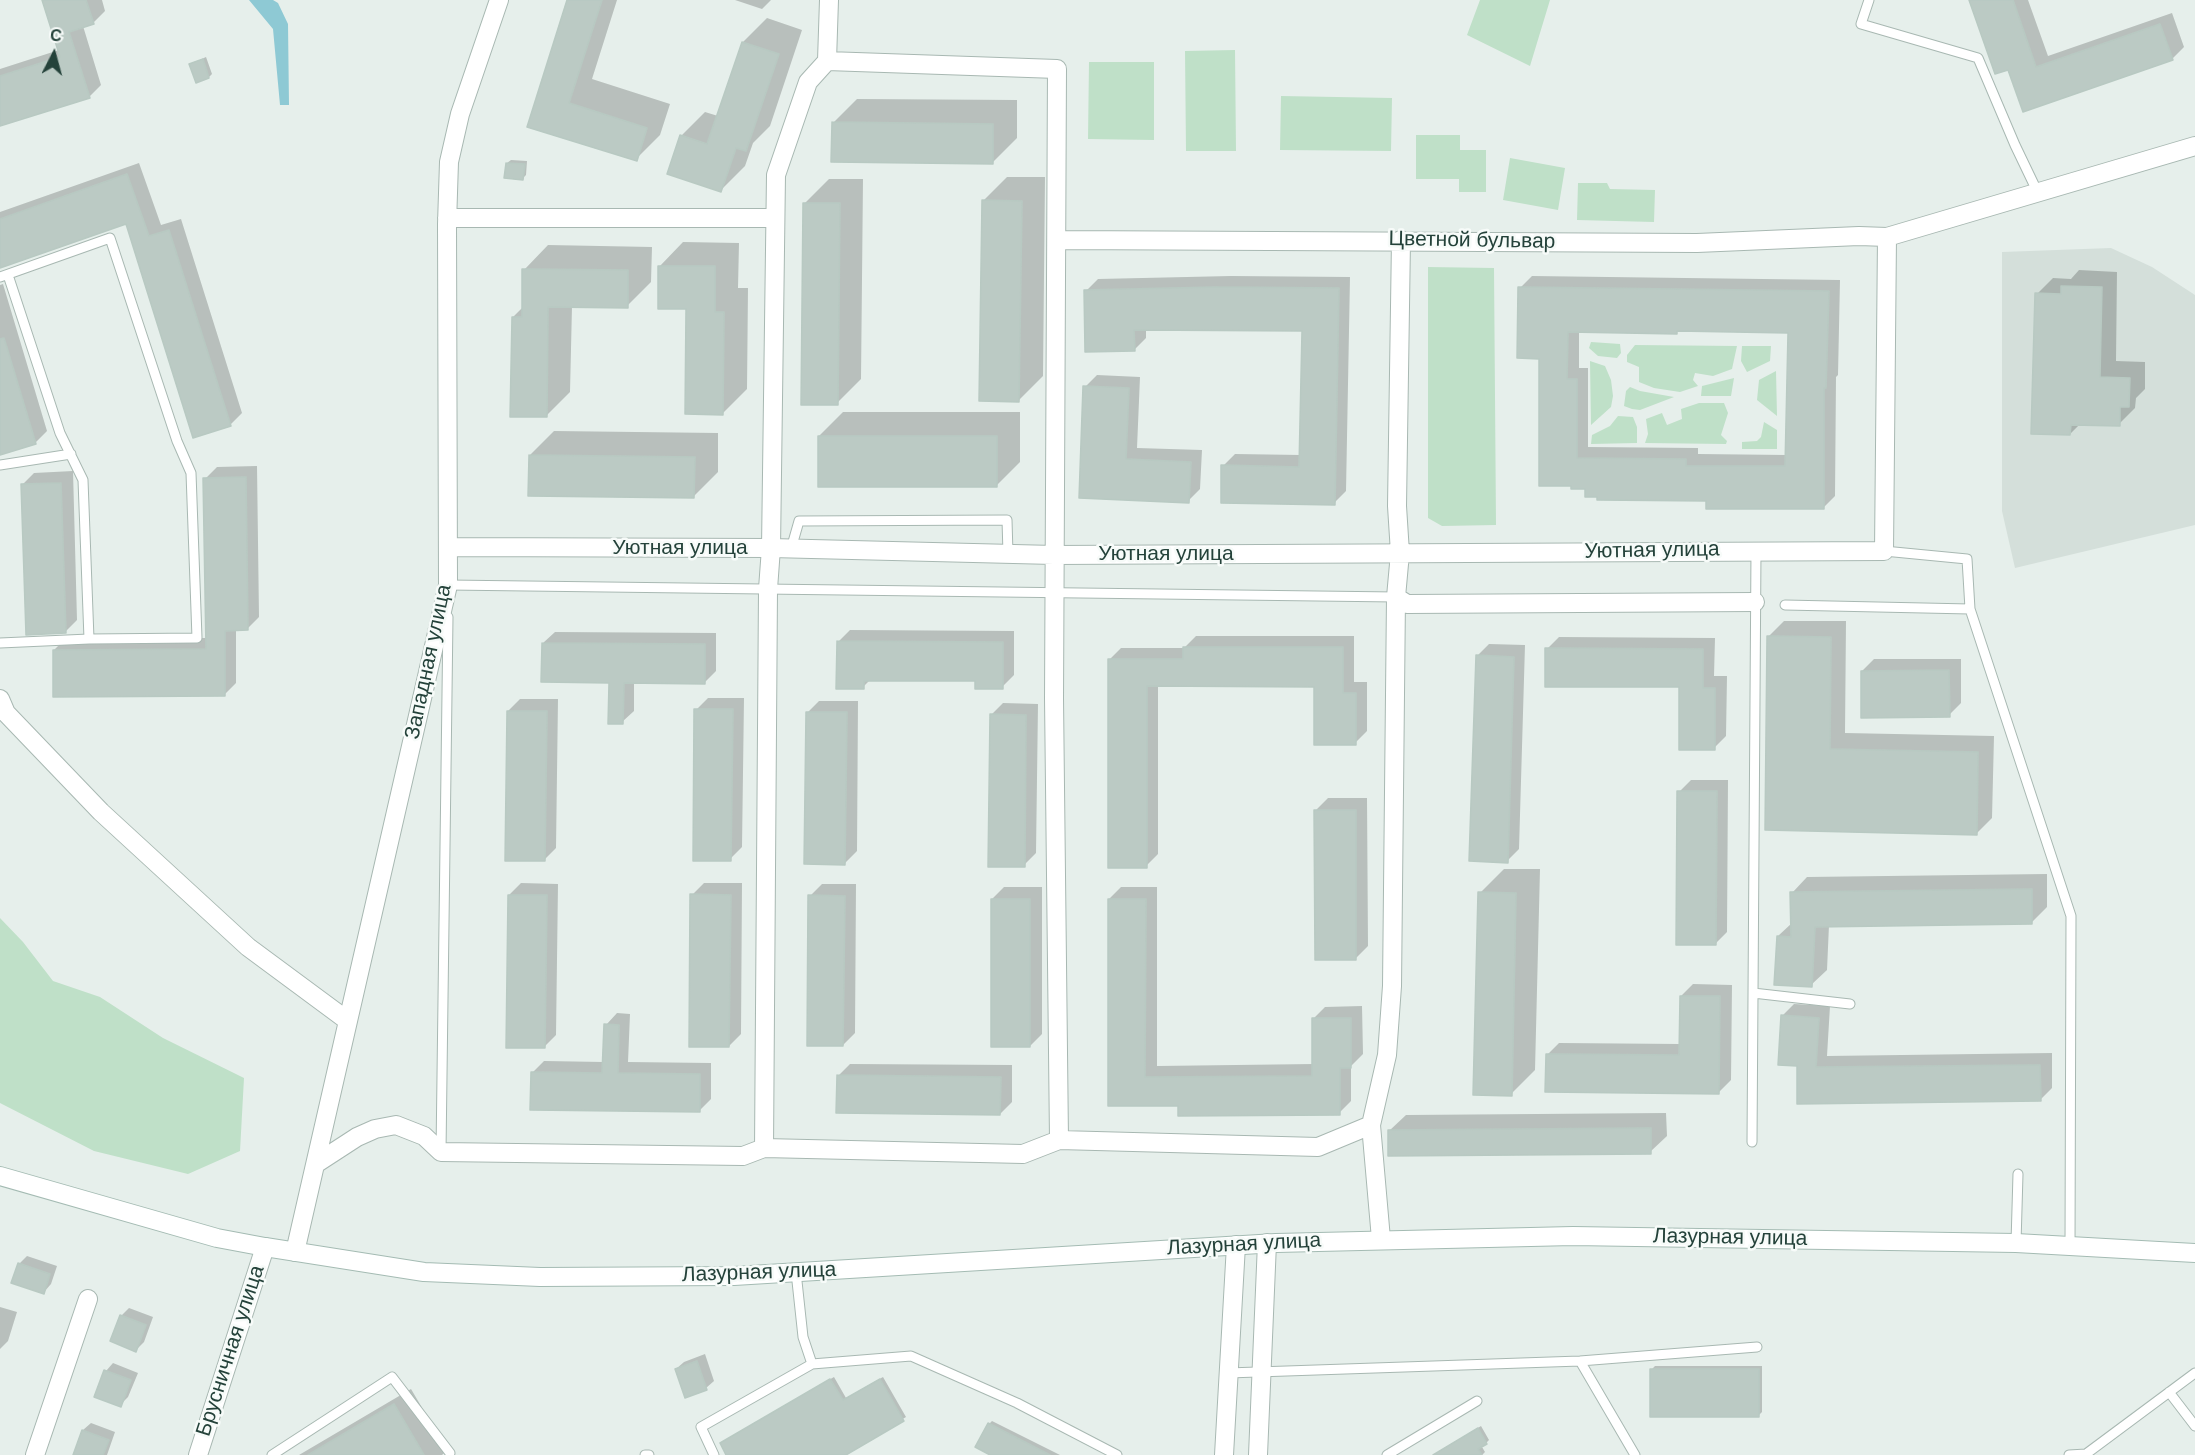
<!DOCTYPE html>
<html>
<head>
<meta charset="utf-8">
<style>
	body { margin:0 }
	#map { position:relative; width:2195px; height:1455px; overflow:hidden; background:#e6efeb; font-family:"DM Sans",sans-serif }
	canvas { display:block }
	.north { position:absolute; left:24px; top:24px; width:60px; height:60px; -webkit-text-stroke:4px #f7fbf9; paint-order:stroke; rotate:6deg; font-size:16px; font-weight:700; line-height:24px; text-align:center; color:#24423a }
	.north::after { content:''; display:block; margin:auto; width:21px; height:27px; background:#24423a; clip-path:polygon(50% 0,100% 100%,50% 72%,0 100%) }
</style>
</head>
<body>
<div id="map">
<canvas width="2195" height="1455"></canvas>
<div class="north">С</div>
</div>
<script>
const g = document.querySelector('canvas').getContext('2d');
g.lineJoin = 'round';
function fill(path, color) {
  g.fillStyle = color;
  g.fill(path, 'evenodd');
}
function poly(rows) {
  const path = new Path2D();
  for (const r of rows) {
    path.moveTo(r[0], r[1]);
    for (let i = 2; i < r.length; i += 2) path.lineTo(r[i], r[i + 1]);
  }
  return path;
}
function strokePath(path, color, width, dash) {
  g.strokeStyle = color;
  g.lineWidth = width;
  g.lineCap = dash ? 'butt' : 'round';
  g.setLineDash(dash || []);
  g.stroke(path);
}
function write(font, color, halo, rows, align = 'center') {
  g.font = font + ' "DM Sans",sans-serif';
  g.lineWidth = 5;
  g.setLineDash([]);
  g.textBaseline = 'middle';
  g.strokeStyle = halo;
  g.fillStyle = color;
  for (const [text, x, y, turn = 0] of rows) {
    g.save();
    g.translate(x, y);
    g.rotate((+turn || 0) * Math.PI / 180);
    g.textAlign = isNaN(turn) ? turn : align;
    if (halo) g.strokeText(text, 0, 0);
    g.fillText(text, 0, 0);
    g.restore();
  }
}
fill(poly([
	[2111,248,2152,267,2195,295,2195,525,2015,568,2002,511,2002,252]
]), '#d4dfda');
fill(poly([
	[1480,0,1550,0,1530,66,1467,35],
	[1235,50,1236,151,1186,151,1185,51],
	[1089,62,1154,62,1154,140,1088,139],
	[1281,96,1392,98,1391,151,1280,150],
	[1416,135,1460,135,1460,150,1486,150,1486,192,1459,192,1459,179,1416,179],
	[1510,158,1565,168,1558,210,1503,200],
	[1578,183,1607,183,1610,189,1655,190,1654,222,1577,220],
	[1428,267,1494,268,1496,525,1442,526,1428,518],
	[1591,342,1620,344,1621,353,1617,358,1598,356,1589,348],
	[1635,345,1737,346,1732,369,1713,376,1695,373,1693,380,1698,386,1680,392,1654,388,1639,382,1639,367,1627,362,1627,355],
	[1742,346,1771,346,1770,361,1747,372,1741,361],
	[1590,361,1605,366,1611,380,1613,396,1611,407,1591,425],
	[1776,371,1777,416,1757,400,1759,380],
	[1734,378,1731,396,1701,396,1702,386],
	[1630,387,1640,391,1674,397,1640,410,1632,409,1624,406,1626,391],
	[1699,403,1724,403,1728,413,1721,435,1727,441,1726,444,1645,443,1648,434,1646,419,1662,413,1667,425,1682,419,1681,409],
	[1618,416,1633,417,1637,427,1637,443,1591,444,1592,435,1610,426],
	[1764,422,1777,430,1777,449,1742,449,1742,442,1757,441,1761,437],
	[0,918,23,942,53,981,100,997,163,1038,244,1078,240,1151,188,1174,94,1151,0,1103]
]), '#bfe0c8');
fill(poly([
	[249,0,273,0,278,3,288,24,289,105,280,105,273,29]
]), '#8ec9d4');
fill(poly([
	[44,0,102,0,105,11,93,23,83,26,101,85,89,97,0,124,0,69,59,50],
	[568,0,617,0,592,79,670,104,660,135,636,159,529,126],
	[735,0,771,0,762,9],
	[1970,0,2028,0,2048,56,2172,13,2184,47,2172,59,2024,110,2009,68],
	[767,18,802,30,770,126,753,143,745,166,721,190,681,136,705,112,718,116,743,42],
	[206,57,212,74,209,77,191,64],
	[857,99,1017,100,1017,138,993,162,833,123],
	[511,160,527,161,526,175,522,179,507,163],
	[139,163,161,225,181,219,242,413,230,425,127,222,0,266,0,212],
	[1007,177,1045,177,1043,376,1019,400,983,201],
	[829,179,863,179,861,379,837,403,805,203],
	[683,242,739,243,738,288,748,288,747,389,723,413,688,307,659,267],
	[548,245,652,247,651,282,627,306,572,306,570,392,546,416,513,317,523,307,524,270],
	[2079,270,2117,272,2116,361,2145,362,2145,389,2136,398,2135,408,2119,424,2080,424,2070,434,2037,294,2053,278,2071,279],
	[1231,276,1350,277,1346,491,1334,503,1223,466,1235,454,1301,455,1303,329,1146,329,1146,338,1134,350,1086,291,1098,279],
	[1532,276,1840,280,1838,375,1836,377,1835,496,1823,508,1707,499,1598,496,1587,488,1541,357,1520,288],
	[1579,331,1790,332,1787,455,1698,454,1698,448,1588,447,1588,368,1579,368],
	[3,284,47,431,35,443,0,453,0,285],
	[1097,375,1140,377,1137,448,1202,450,1200,489,1188,501,1080,497,1085,387],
	[843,412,1020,412,1020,462,996,486,819,436],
	[554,431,718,433,718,472,694,496,530,455],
	[257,466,259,617,247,629,236,629,236,683,224,695,54,650,66,638,207,638,205,479,217,467],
	[73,471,77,620,65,632,22,485,34,473],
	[1784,621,1846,621,1845,733,1994,736,1992,818,1976,834,1845,832,1768,637],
	[850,630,1014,631,1014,675,1002,687,976,680,871,679,863,687,838,642],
	[555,632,716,633,716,671,704,683,634,682,634,711,622,722,610,682,543,643],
	[1196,636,1354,636,1354,682,1367,682,1367,731,1355,743,1316,686,1158,684,1158,854,1146,866,1109,660,1121,648,1184,648],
	[1559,637,1715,638,1714,676,1727,676,1726,736,1714,748,1681,686,1547,649],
	[1489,644,1525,645,1519,849,1507,861,1477,656],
	[1874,659,1961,659,1961,703,1949,715,1862,671],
	[708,698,744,698,742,847,730,859,696,710],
	[520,699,558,699,556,848,544,860,508,711],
	[819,701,858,701,857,851,845,863,807,713],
	[1003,703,1038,704,1036,853,1024,865,991,715],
	[1691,780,1728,780,1727,932,1715,944,1679,792],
	[1328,798,1367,798,1368,946,1356,958,1316,810],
	[1504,869,1540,869,1535,1070,1511,1094,1480,893],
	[2047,874,2047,907,2032,922,1829,925,1827,970,1811,985,1778,936,1792,923,1792,893,1807,877],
	[521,883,558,884,556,1035,544,1047,509,895],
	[704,883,742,883,741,1034,729,1046,692,895],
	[822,884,856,884,855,1033,843,1045,810,896],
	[1004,887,1042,887,1042,1034,1030,1046,992,899],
	[1121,887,1157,887,1157,1066,1314,1064,1313,1019,1325,1007,1362,1006,1363,1054,1351,1066,1351,1101,1339,1113,1179,1104,1109,1104,1109,899],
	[1693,984,1732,985,1731,1080,1719,1092,1547,1055,1559,1043,1681,1044,1681,996],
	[1794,1004,1830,1006,1827,1056,2052,1053,2052,1088,2040,1100,1799,1103,1798,1064,1782,1016],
	[617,1013,630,1014,628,1062,711,1063,711,1099,699,1111,532,1073,544,1061,604,1062,606,1025],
	[850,1064,1012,1065,1012,1102,1000,1114,838,1076],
	[1666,1113,1667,1136,1650,1152,1389,1131,1406,1115],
	[27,1256,57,1266,51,1284,44,1292,19,1264],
	[0,1307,17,1312,8,1341,0,1349],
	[129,1308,153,1317,144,1342,136,1350,121,1316],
	[705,1354,714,1381,706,1388,676,1369,684,1362],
	[113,1363,138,1373,128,1397,120,1405,106,1371],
	[1655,1366,1762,1366,1762,1412,1758,1416,1652,1369],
	[834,1377,846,1398,883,1377,906,1417,843,1455,728,1455,721,1443,725,1440],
	[411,1389,447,1450,442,1455,299,1455],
	[992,1421,1060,1455,994,1455,989,1424],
	[91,1423,115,1432,107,1455,74,1455,83,1430],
	[1481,1426,1489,1440,1482,1447,1485,1452,1482,1455,1433,1455]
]), '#0003');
const building = poly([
	[42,0,86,0,94,24,69,32,90,98,0,126,0,76,60,57,42,0],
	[567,0,602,0,569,103,647,128,637,161,527,127,567,0],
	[1969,0,2013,0,2036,67,2160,24,2173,60,2023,112,2008,70,1995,74,1969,0],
	[742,42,779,54,746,151,736,148,721,192,667,174,680,135,707,144,742,42],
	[203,59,209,78,196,83,189,64,203,59],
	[832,122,993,124,993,164,831,162,832,122],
	[506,163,525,164,523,180,504,178,506,163],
	[127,174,149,236,169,230,231,426,193,438,126,224,0,268,0,219,127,174],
	[982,200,1022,201,1019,402,979,401,982,200],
	[803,203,840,203,838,405,801,405,803,203],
	[658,266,715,266,715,312,724,312,723,415,685,414,686,309,658,309,658,266],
	[522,269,628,270,628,308,548,307,547,417,510,417,512,317,522,317,522,269],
	[2061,286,2102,287,2100,377,2130,378,2129,407,2120,407,2120,426,2071,425,2070,435,2031,434,2035,293,2061,294,2061,286],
	[1218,287,1339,288,1335,505,1221,503,1221,465,1299,467,1302,331,1134,330,1135,351,1085,352,1084,290,1218,287],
	[1518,287,1829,291,1826,388,1824,388,1824,509,1706,509,1706,501,1597,500,1597,497,1585,497,1585,489,1571,489,1571,486,1539,486,1539,359,1517,358,1518,287],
	[1677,331,1788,333,1785,466,1686,466,1686,459,1577,458,1577,379,1567,379,1568,332,1677,334,1677,331],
	[4,338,36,444,0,455,0,339,4,338],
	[1083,386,1129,388,1126,459,1191,462,1189,503,1079,498,1083,386],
	[818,436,997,436,997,487,818,487,818,436],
	[529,455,695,457,694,498,528,496,529,455],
	[246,477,248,630,225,631,225,696,53,697,53,650,206,649,203,478,246,477],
	[61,483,66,633,26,635,21,484,61,483],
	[1767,636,1831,637,1830,749,1978,752,1977,835,1765,830,1767,636],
	[837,641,1003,642,1003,689,975,689,975,681,864,681,864,689,836,689,837,641],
	[542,643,705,644,705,684,624,683,623,724,608,724,609,683,541,682,542,643],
	[1183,647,1343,647,1343,693,1356,693,1356,745,1314,745,1314,687,1147,686,1147,868,1108,868,1108,659,1183,659,1183,647],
	[1545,648,1703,649,1703,688,1715,688,1715,750,1679,750,1679,687,1545,687,1545,648],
	[1476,655,1514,657,1508,863,1469,861,1476,655],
	[1949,670,1950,717,1861,718,1861,671,1949,670],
	[694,709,733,709,731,861,693,861,694,709],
	[507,711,547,711,545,861,505,861,507,711],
	[806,712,847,712,845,865,804,864,806,712],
	[990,714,1026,715,1025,867,988,867,990,714],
	[1677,791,1717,791,1716,945,1676,945,1677,791],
	[1314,810,1356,810,1356,960,1315,960,1314,810],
	[2032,889,2032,924,1815,927,1812,987,1774,985,1777,936,1791,937,1790,892,2032,889],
	[1478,892,1516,893,1512,1096,1473,1095,1478,892],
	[690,894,731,895,729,1047,689,1047,690,894],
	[508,895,547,895,545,1048,506,1048,508,895],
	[808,895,845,896,843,1046,807,1046,808,895],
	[991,899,1030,899,1030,1047,991,1047,991,899],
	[1108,899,1146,899,1145,1077,1312,1076,1312,1018,1351,1018,1351,1068,1340,1068,1340,1115,1178,1116,1178,1106,1108,1106,1108,899],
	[1680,996,1720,996,1719,1094,1545,1092,1546,1054,1679,1055,1680,996],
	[1781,1015,1819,1018,1816,1067,2040,1065,2041,1101,1797,1104,1797,1066,1778,1065,1781,1015],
	[604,1024,619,1025,618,1073,700,1074,700,1112,530,1110,531,1072,602,1073,604,1024],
	[837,1075,1001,1077,1000,1115,836,1113,837,1075],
	[1651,1128,1651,1154,1388,1156,1388,1130,1651,1128],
	[18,1263,50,1274,44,1294,11,1283,18,1263],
	[120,1315,146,1325,136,1352,110,1341,120,1315],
	[697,1361,707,1390,685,1398,675,1369,697,1361],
	[1650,1369,1759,1369,1759,1417,1650,1417,1650,1369],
	[104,1370,131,1380,121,1407,94,1397,104,1370],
	[830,1379,843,1400,880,1379,904,1421,846,1455,726,1455,720,1443,830,1379],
	[394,1404,424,1455,308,1455,394,1404],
	[988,1423,1050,1455,990,1455,975,1447,988,1423],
	[1478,1428,1487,1444,1478,1449,1482,1455,1433,1455,1478,1428],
	[82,1430,109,1440,103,1455,73,1455,82,1430]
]);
fill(building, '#bbcac4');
strokePath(building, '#b8c9c2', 1.5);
const lane = poly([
	[1869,0,1861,24,1978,58,2015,145,2038,193],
	[0,277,110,238,177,441,191,473,197,638,89,639,83,480,60,433,8,275],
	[0,465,71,454],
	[791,549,799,521,1007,520,1008,554],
	[1884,551,1967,559,1970,609,2071,916,2070,1246],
	[448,585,1396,597],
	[1785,605,1970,609],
	[0,643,89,639],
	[1753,993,1850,1004],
	[1752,1142,1756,550],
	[441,1152,448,617],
	[2016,1243,2018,1174],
	[1580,1361,1635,1455],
	[812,1364,911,1356,1017,1403,1117,1455],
	[1228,1373,1580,1361,1757,1347],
	[2169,1392,2195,1426],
	[272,1455,392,1377,450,1453],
	[645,1455,649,1455],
	[714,1455,701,1427,812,1364,803,1337,796,1272],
	[1387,1455,1477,1401],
	[2069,1455,2086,1454,2195,1373]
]);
const street = poly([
	[827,61,1057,69,1054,698,1059,1140],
	[447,218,774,218],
	[1058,240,1697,243,1859,236,1887,237,2195,146],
	[448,547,771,548,1054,555,1884,551,1887,237],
	[1396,597,1407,604,1755,602],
	[0,699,6,713,101,812,248,947,348,1021],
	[1371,1125,1381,1239],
	[764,1148,768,589,771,548,776,175,808,82,827,61,829,0],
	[317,1163,357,1137,375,1129,396,1125,424,1136,441,1152,743,1156,764,1148,1023,1154,1059,1140,1318,1147,1371,1125,1387,1055,1392,986,1396,597,1400,553,1397,506,1401,240],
	[295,1252,448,585,447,224,449,162,460,114,499,0],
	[35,1455,88,1299],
	[198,1455,265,1247],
	[1224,1455,1236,1245],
	[1258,1455,1267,1243]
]);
const secondary = poly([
	[0,1176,217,1238,265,1247,424,1272,540,1277,734,1276,1276,1243,1573,1236,2016,1243,2195,1253]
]);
strokePath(lane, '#a8b8b2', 11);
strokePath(street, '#a8b8b2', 20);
strokePath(secondary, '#a4bbb3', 20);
strokePath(lane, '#fff', 9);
strokePath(street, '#fff', 18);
strokePath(secondary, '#fff', 18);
write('21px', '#24423a', '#f7fbf9', [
	["Цветной бульвар",1472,241,1],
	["Уютная улица",680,548],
	["Уютная улица",1652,551,-1],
	["Уютная улица",1166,554],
	["Западная улица",429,662,-78],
	["Лазурная улица",1730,1238,1],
	["Лазурная улица",1244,1245,-3],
	["Лазурная улица",759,1273,-2],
	["Брусничная улица",231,1351,-72]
]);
</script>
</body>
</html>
